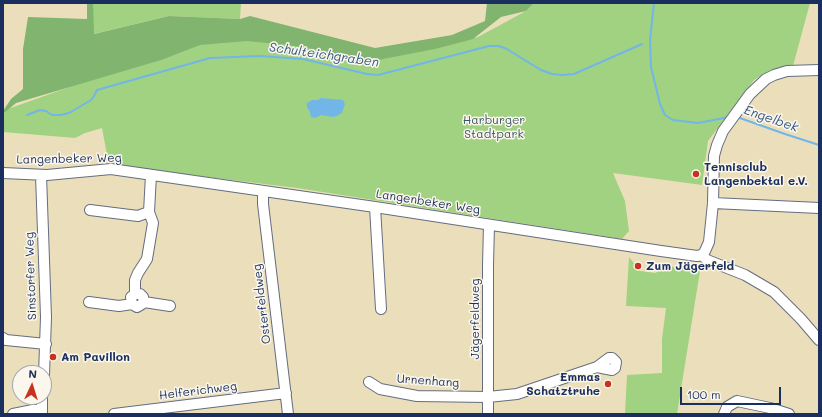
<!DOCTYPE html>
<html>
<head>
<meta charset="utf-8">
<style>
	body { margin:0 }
	#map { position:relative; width:822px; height:417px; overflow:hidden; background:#ebdfbb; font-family:Mali,sans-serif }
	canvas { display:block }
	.frame { position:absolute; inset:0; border:4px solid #1b2f5e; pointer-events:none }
	.north { position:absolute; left:12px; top:365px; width:40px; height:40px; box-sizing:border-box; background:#fbf7ec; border:1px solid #a1a7b3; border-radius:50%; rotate:4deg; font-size:11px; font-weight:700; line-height:16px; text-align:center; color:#1b2f5e }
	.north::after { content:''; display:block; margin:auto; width:14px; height:18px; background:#c8321e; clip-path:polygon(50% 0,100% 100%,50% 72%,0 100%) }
	.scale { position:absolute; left:680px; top:387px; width:101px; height:18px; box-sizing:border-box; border:2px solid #1b2f5e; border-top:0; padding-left:5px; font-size:12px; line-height:14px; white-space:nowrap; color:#1b2f5e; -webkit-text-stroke:3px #fbf7ec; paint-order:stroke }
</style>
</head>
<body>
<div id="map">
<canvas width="822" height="417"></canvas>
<div class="frame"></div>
<div class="north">N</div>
<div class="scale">100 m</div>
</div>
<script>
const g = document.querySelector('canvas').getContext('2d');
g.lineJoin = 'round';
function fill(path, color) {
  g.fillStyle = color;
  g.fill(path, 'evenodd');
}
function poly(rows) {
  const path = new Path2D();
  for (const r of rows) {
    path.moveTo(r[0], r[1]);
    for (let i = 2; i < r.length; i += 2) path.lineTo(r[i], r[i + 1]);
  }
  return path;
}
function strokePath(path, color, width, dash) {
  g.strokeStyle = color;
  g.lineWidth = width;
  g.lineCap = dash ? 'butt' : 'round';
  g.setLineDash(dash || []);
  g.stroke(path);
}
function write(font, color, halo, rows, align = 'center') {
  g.font = font + ' Mali,sans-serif';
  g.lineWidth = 3;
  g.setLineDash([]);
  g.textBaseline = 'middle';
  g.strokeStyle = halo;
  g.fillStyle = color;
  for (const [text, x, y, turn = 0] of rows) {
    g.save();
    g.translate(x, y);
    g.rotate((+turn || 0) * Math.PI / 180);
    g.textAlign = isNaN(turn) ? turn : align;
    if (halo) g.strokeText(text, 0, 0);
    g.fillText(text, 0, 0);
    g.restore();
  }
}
fill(poly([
	[93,3,241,3,240,19,169,16,93,34],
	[534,3,810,3,793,66,770,70,754,80,708,141,702,185,613,173,625,201,629,231,622,239,297,188,109,165,102,128,85,133,75,138,3,132,3,115,8,109,198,41,276,35,383,57,478,37,526,11],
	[629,257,640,271,656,273,662,265,700,271,677,414,625,414,627,375,662,373,662,339,666,308,626,306]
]), '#a0d281');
fill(poly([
	[87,3,93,3,94,34,169,16,240,19,250,16,375,48,452,35,485,21,487,3,534,3,526,11,501,17,473,39,435,49,367,62,325,51,289,45,246,41,200,45,161,60,16,103,3,114,3,111,11,99,23,89,23,49,28,17,87,19]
]), '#80b46f');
fill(poly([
	[321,98,343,100,345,104,342,113,337,116,333,117,321,115,315,118,311,117,310,112,307,107,307,103,312,100,318,100]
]), '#72b6e8');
strokePath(poly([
	[654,3,650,40,651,67,660,104,665,115,673,120,698,123,729,117],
	[27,115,40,110,46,111,52,115,61,115,69,113,91,100,94,96,97,90,210,58,260,56,303,59,367,74,378,75,489,46,498,46,505,48,541,70,552,74,562,75,574,74,642,44],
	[737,117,785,134,819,145]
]), '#72b6e8', 2);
const minor = poly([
	[3,173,47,175,111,169,375,207,661,251,697,256,702,255],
	[41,175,46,317,44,375],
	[263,191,263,204,288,414],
	[713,203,819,208],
	[375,207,381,309],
	[90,210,138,216,149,212],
	[702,255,705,251,709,242,713,203,714,156,717,145,723,131,750,94,766,79,774,75,787,71,819,70],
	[702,255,707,260,745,275,774,292,801,319,819,340],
	[135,294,135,280,138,273,147,259,153,223,149,212,151,175],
	[89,302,119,306,132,304,137,307,142,304,144,302,143,297,140,294,135,294,131,297,132,304],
	[144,302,170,306],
	[3,338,6,340,46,344],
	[369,382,380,389,417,396,488,397,517,394,597,367,609,358,612,358,616,362,615,368,612,370,597,367],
	[13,414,33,410,42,410],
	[42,414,42,397],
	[114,414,286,393],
	[488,414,488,265,489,225],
	[724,414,727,407,737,401,770,408,789,414]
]);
strokePath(minor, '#646d7f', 12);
strokePath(minor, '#fff', 10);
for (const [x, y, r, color] of [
	[696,174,4,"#c8321e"],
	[638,266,4,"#c8321e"],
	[53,357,4,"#c8321e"],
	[608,384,4,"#c8321e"]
]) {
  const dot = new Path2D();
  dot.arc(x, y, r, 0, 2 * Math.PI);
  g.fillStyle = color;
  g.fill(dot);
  strokePath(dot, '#fbf7ec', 1.5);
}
write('12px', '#3c5867', '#fbf7ec', [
	["Harburger",494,120],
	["Stadtpark",494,134]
]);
write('12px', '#1b2f5e', '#fbf7ec', [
	["Langenbeker Weg",69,159,-1],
	["Langenbeker Weg",428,202,9],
	["Sinstorfer Weg",31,276,-92],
	["Osterfeldweg",262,304,-97],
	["Jägerfeldweg",475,319,-90],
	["Urnenhang",428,381,4],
	["Helferichweg",198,391,-7]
]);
write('bold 12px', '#1b2f5e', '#fbf7ec', [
	["Tennisclub",704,167],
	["Langenbektal e.V.",704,181],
	["Zum Jägerfeld",646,266],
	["Am Pavillon",61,357],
	["Emmas",600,377,"right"],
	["Schatztruhe",600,391,"right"]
], 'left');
write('italic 13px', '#355887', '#fbf7ec', [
	["Schulteichgraben",324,55,8],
	["Engelbek",771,119,19]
]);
</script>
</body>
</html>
